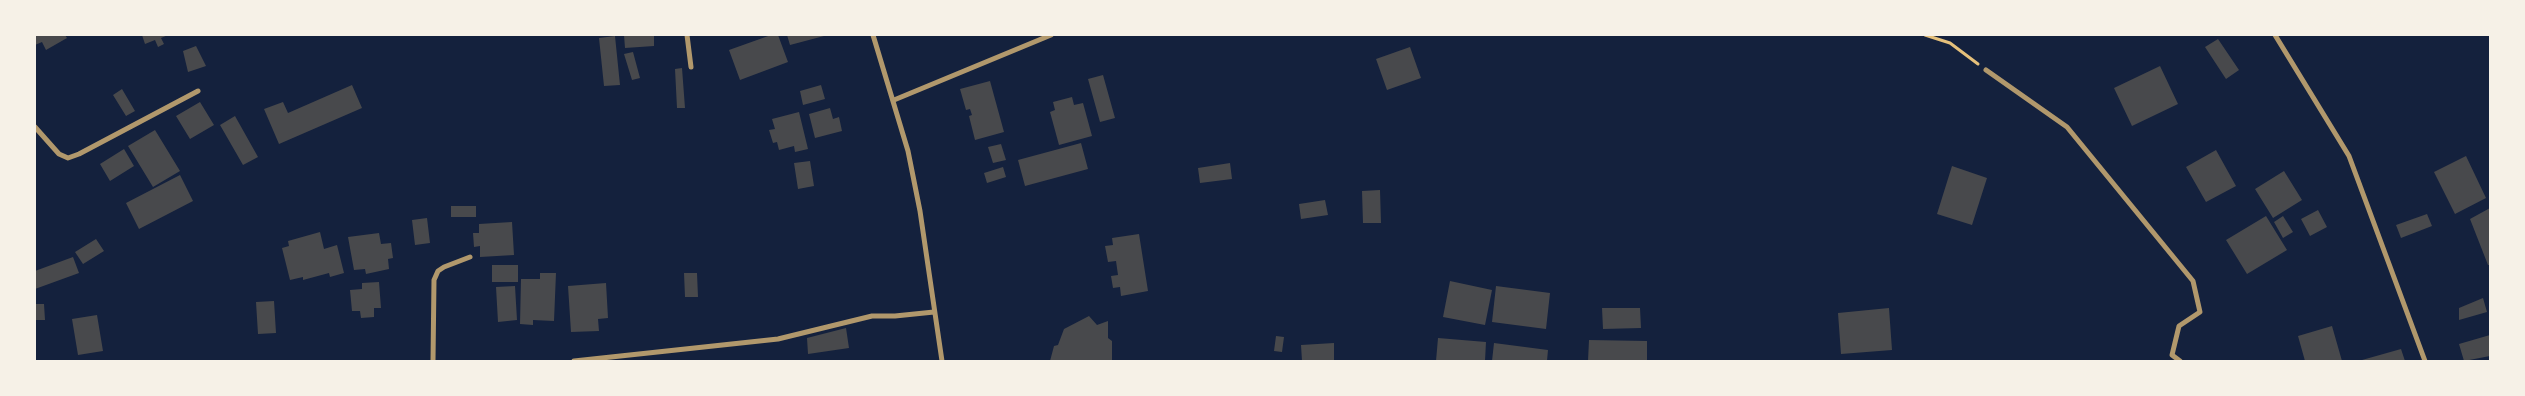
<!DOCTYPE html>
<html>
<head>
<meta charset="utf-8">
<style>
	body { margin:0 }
	#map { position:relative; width:2525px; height:396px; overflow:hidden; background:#14213d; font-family:Georgia,serif }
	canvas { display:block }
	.frame { position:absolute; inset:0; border:36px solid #f6f1e7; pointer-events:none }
</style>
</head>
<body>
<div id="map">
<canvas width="2525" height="396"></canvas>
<div class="frame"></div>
</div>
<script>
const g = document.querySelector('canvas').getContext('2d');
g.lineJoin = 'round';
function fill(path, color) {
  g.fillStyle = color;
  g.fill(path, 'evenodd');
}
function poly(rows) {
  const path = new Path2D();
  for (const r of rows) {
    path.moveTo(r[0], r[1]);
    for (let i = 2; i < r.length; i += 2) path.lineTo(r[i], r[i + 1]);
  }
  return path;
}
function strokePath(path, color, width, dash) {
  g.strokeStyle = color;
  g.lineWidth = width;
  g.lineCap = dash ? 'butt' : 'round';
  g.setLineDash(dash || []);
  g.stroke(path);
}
fill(poly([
	[35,35,65,35,67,38,46,50,42,42,35,45],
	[142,35,168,35,161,38,164,44,158,47,155,40,145,44],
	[624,35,654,35,654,46,625,48],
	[771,35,778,35,788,62,740,80,729,50],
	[787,35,824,35,824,36,790,45],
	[615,36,620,85,604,86,599,38],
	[2218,39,2239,70,2226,79,2205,47],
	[196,46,206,66,188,72,183,51],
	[1410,47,1421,78,1387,90,1376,59],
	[633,52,640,78,632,80,624,54],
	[2160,66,2178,104,2132,126,2114,88],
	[682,68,685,108,677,108,675,69],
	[1103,75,1115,118,1100,122,1088,79],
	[990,81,1004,132,975,140,969,116,972,115,970,109,966,110,960,89],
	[352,85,362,108,279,144,264,109,283,102,288,113],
	[821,85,825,99,803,105,800,91],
	[122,89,135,111,126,116,113,95],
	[1072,97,1074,105,1083,103,1092,136,1059,145,1050,112,1055,110,1053,102],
	[200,102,214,125,190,139,176,116],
	[830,108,833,119,839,117,842,131,815,138,809,114],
	[799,112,808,149,795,152,794,146,779,150,777,142,773,143,769,130,775,129,772,119],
	[235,116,258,157,243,165,220,125],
	[155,130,180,171,153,187,128,146],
	[1081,143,1088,169,1025,186,1018,160],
	[1001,144,1006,160,993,163,988,147],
	[124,149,134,166,110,181,100,164],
	[2216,150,2236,186,2206,202,2186,167],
	[2466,156,2486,198,2455,214,2434,172],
	[810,161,814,186,798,189,794,163],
	[1230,163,1232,179,1200,183,1198,168],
	[1952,166,1987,178,1972,225,1937,214],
	[1003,167,1006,177,987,183,984,173],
	[2284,171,2302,200,2273,218,2255,189],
	[180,175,193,201,139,229,126,203],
	[1380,190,1381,223,1363,223,1362,191],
	[1325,200,1328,215,1301,219,1299,204],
	[451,206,476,206,476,217,451,217],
	[2490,208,2490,265,2488,265,2470,219],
	[2318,210,2327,227,2310,236,2301,219],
	[2427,214,2432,226,2401,238,2396,225],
	[2266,216,2287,250,2247,274,2226,240],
	[2283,216,2293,232,2283,238,2274,222],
	[427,218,430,243,415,245,412,220],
	[512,222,514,255,480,257,480,246,474,247,473,233,479,233,479,224],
	[320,232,324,249,337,245,344,273,330,277,329,273,303,280,303,277,290,280,282,248,289,246,288,241],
	[379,233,381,244,391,243,393,258,388,259,389,269,366,274,365,269,354,270,348,237],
	[1139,234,1148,291,1121,296,1120,287,1113,288,1111,276,1118,275,1116,261,1108,262,1105,246,1113,245,1112,238],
	[96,239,104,251,83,264,75,252],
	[73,257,79,273,35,289,35,271],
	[492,265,518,265,518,282,492,282],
	[540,273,556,273,554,321,533,320,533,325,520,324,521,279,540,279],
	[684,273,697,273,698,297,685,297],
	[1450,281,1492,290,1485,325,1443,317],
	[379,282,381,308,374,308,374,317,361,318,360,311,352,311,350,290,362,289,362,283],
	[606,283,608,318,598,319,599,331,571,332,568,286],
	[515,286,517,320,498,322,496,287],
	[1496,286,1550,293,1546,329,1492,322],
	[2483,298,2487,312,2459,320,2459,308],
	[274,301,276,333,258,334,256,302],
	[35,304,44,304,45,320,35,320],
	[1602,308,1640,308,1641,328,1603,329],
	[1889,308,1892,350,1841,354,1838,313],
	[97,315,103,351,78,355,72,319],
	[1089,316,1097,325,1108,321,1108,338,1112,341,1112,361,1050,361,1054,346,1058,345,1064,329],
	[2332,326,2342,361,2305,361,2298,336],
	[846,328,849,348,808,354,807,338],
	[2490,335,2490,356,2464,361,2459,344],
	[1276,336,1284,337,1282,352,1274,351],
	[1438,338,1486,342,1485,361,1436,361],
	[1589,340,1647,341,1647,361,1588,361],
	[1334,343,1334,361,1302,361,1301,345],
	[1494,343,1548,350,1547,361,1492,361],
	[2401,349,2405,361,2362,361,2362,360]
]), '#48494c');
strokePath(poly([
	[1925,35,1950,43,1978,64]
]), '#e5c07b', 3);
strokePath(poly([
	[687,35,691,67],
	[873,35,908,151,920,211,942,361],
	[2275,35,2349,156,2425,361],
	[1986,70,2067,127,2193,281,2200,312,2179,326,2172,355,2180,361],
	[894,100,1051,35],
	[35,127,59,154,68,158,79,154,198,91],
	[433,361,434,280,438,271,444,267,470,257],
	[574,361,778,339,872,316,895,316,934,312]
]), '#b1986c', 5);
</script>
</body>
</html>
